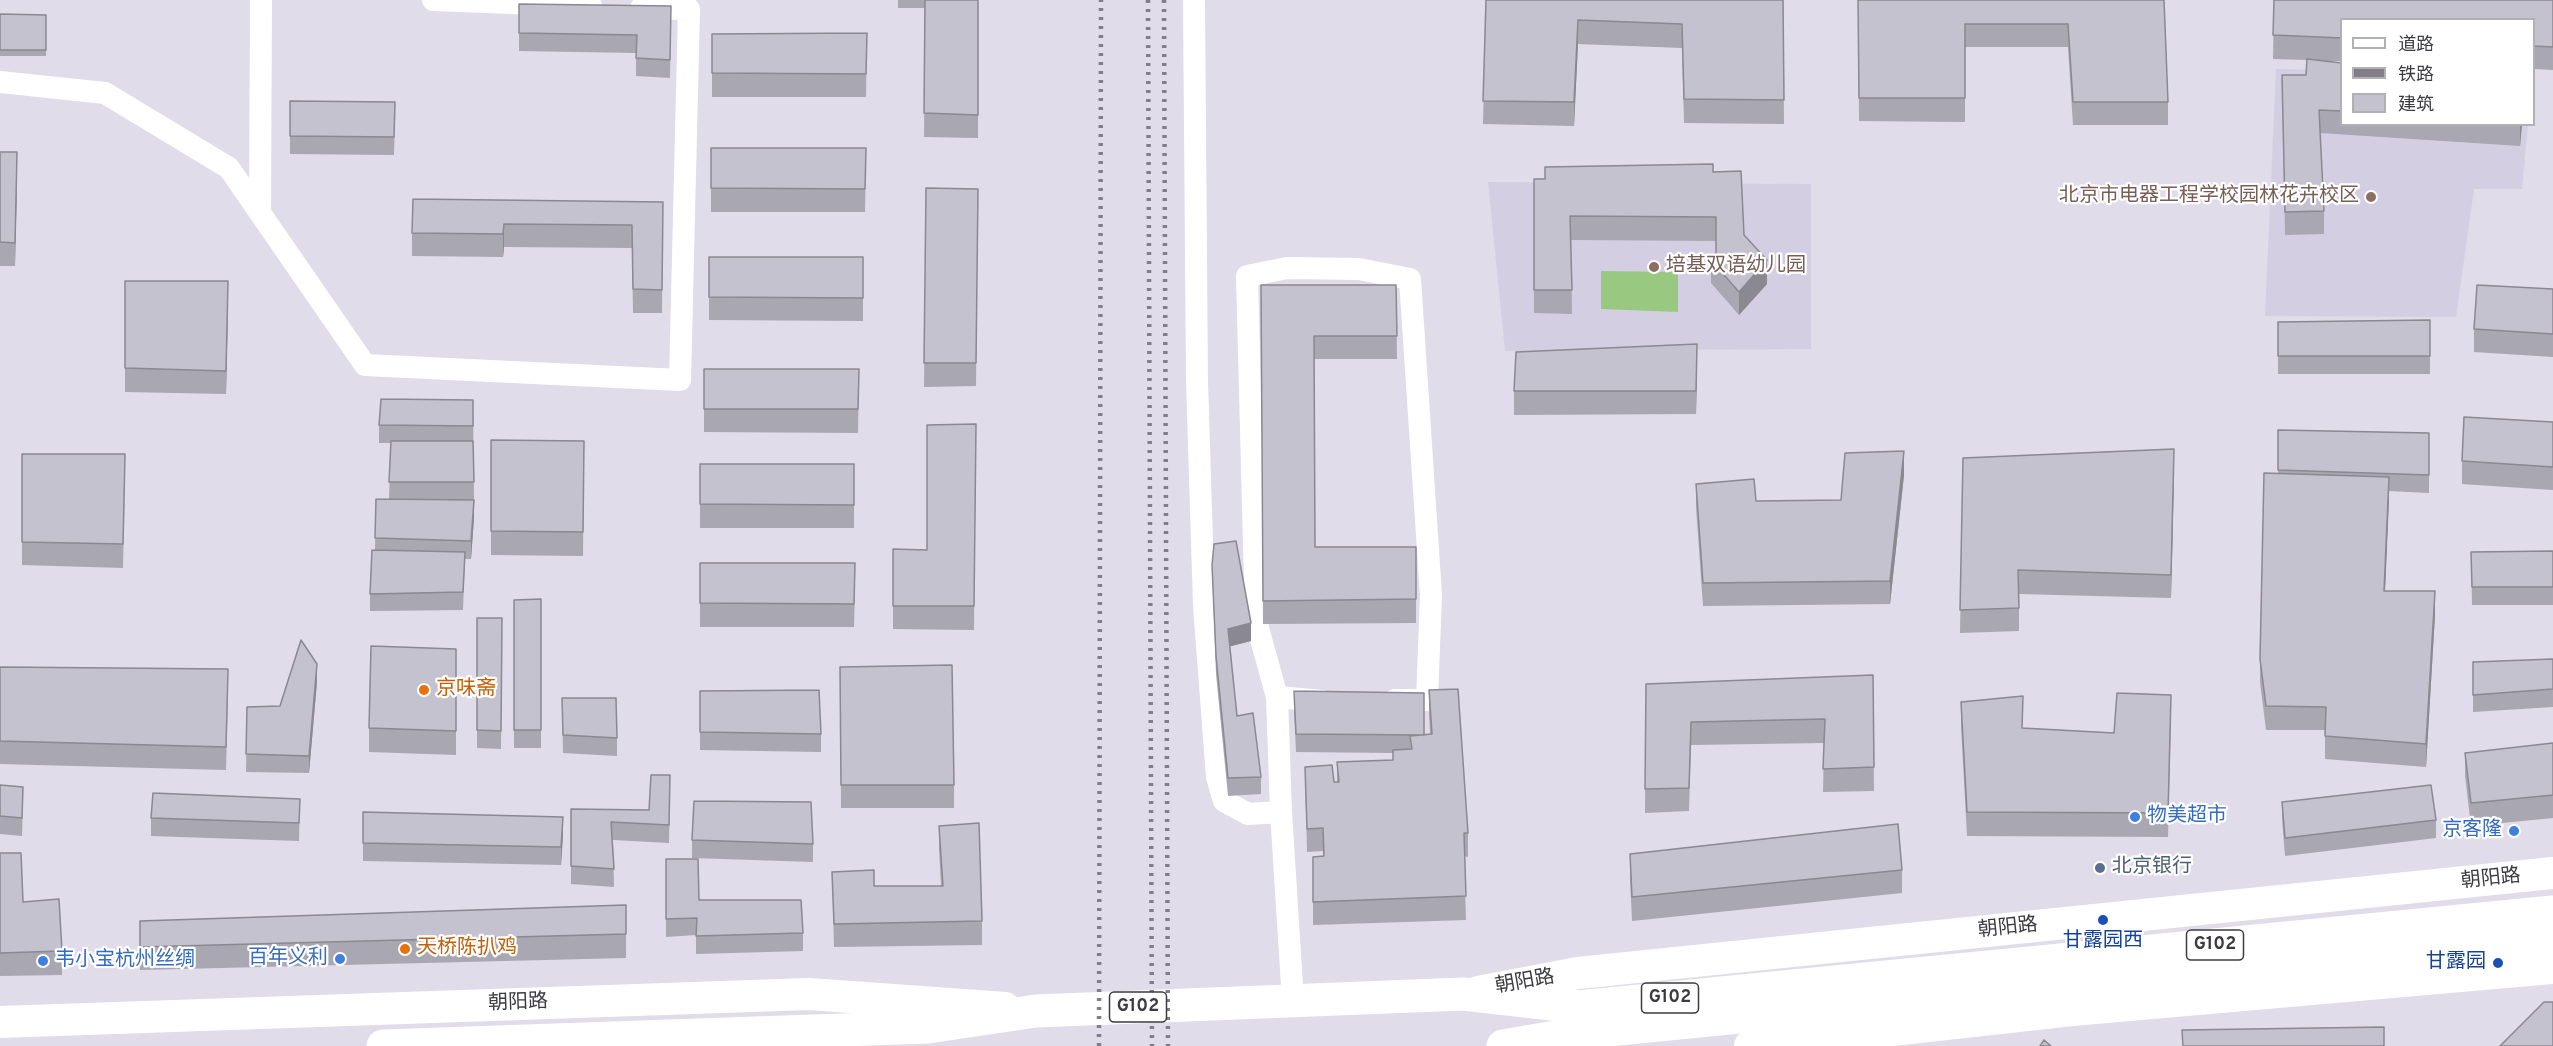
<!DOCTYPE html>
<html>
<head>
<meta charset="utf-8">
<style>
	body { margin:0 }
	#map { position:relative; width:2553px; height:1046px; overflow:hidden; background:#e0dcea; font-family:Overpass,"Noto Sans SC",sans-serif }
	canvas { display:block }
	.legend { position:absolute; left:2340px; top:18px; width:195px; height:108px; box-sizing:border-box; background:#fff; border:2px solid #b1b1b3; margin:0; padding:8px 10px; list-style:none; font-size:18px; color:#3d3b41 }
	.legend li { display:flex; align-items:center; gap:12px; height:30px }
	.legend b { width:30px; border:2px solid #b1b1b3 }
</style>
</head>
<body>
<div id="map">
<canvas width="2553" height="1046"></canvas>
<ul class="legend">
<li><b style="height:8px;background:#fff"></b>道路</li>
<li><b style="height:8px;background:#817e88"></b>铁路</li>
<li><b style="height:16px;background:#c5c2cf"></b>建筑</li>
</ul>
</div>
<script>
const g = document.querySelector('canvas').getContext('2d');
g.lineJoin = 'round';
function fill(path, color) {
  g.fillStyle = color;
  g.fill(path, 'evenodd');
}
function poly(rows) {
  const path = new Path2D();
  for (const r of rows) {
    path.moveTo(r[0], r[1]);
    for (let i = 2; i < r.length; i += 2) path.lineTo(r[i], r[i + 1]);
  }
  return path;
}
function strokePath(path, color, width, dash) {
  g.strokeStyle = color;
  g.lineWidth = width;
  g.lineCap = dash ? 'butt' : 'round';
  g.setLineDash(dash || []);
  g.stroke(path);
}
function write(font, color, halo, rows, align = 'center') {
  g.font = font + ' Overpass,"Noto Sans SC",sans-serif';
  g.lineWidth = 4.5;
  g.setLineDash([]);
  g.textBaseline = 'middle';
  g.strokeStyle = halo;
  g.fillStyle = color;
  for (const [text, x, y, turn = 0] of rows) {
    g.save();
    g.translate(x, y);
    g.rotate((+turn || 0) * Math.PI / 180);
    g.textAlign = isNaN(turn) ? turn : align;
    if (halo) g.strokeText(text, 0, 0);
    g.fillText(text, 0, 0);
    g.restore();
  }
}
fill(poly([
	[2276,69,2341,70,2342,124,2528,125,2522,189,2474,189,2456,317,2265,316],
	[1488,182,1811,184,1811,349,1505,351]
]), '#d4cee3');
fill(poly([
	[1601,271,1678,272,1678,312,1601,309]
]), '#99c981');
strokePath(poly([
	[433,0,591,6],
	[1194,0,1197,381,1204,606,1217,777,1224,801,1248,814,1281,812,1293,1001],
	[0,82,105,93,229,168,365,365,680,380,689,9,641,8],
	[260,213,261,0],
	[1277,697,1256,621,1247,276,1287,268,1359,269,1410,279,1431,595,1427,700,1395,700],
	[1281,812,1277,697,1323,701]
]), '#fff', 22);
strokePath(poly([
	[1478,992,1578,973,2553,873],
	[0,1022,809,994,1005,1008],
	[1750,1046,2072,1010,2553,968]
]), '#fff', 32);
strokePath(poly([
	[383,1046,928,1027,1036,1011,1463,994,1578,1007,2553,912],
	[1503,1046,1578,1033,2553,937]
]), '#fff', 33);
strokePath(poly([
	[1148,0,1152,1046],
	[1164,0,1168,1046],
	[1099,1046,1101,0]
]), '#817e88', 4.5, [3, 6]);
fill(poly([
	[898,0,978,0,978,138,924,137,925,8,898,8],
	[1486,0,1783,0,1784,124,1684,123,1682,48,1578,44,1574,126,1483,124],
	[1858,0,2164,0,2168,102,2168,125,2073,125,2068,47,1965,47,1965,122,1859,121],
	[2274,0,2553,0,2553,70,2534,69,2534,20,2342,20,2342,61,2322,61,2342,63,2342,124,2522,124,2520,146,2320,133,2324,211,2324,234,2285,235,2282,75,2306,75,2307,60,2273,59],
	[519,4,671,6,670,78,636,76,636,53,519,51],
	[0,14,46,15,46,56,0,56],
	[867,33,866,97,712,97,712,34],
	[290,101,395,120,394,155,290,154],
	[711,148,866,148,865,212,711,212],
	[0,152,17,176,15,266,0,266],
	[1713,172,1767,284,1739,315,1711,283,1711,260,1716,254,1716,241,1571,240,1572,314,1534,313,1534,179],
	[926,188,978,189,976,386,924,387],
	[663,202,662,313,633,313,632,248,504,247,503,257,412,256,412,233],
	[709,257,863,257,863,321,709,320],
	[125,281,228,304,226,394,125,392],
	[1261,285,1396,285,1397,359,1314,359,1315,547,1416,547,1416,623,1263,624],
	[2553,289,2553,357,2474,352,2474,329],
	[2430,320,2430,374,2278,374,2278,322],
	[1697,368,1696,414,1514,415,1514,391],
	[704,369,859,369,858,433,704,432],
	[473,400,474,500,437,500,474,518,471,559,465,559,463,610,370,611,370,594,375,550,376,499,389,499,391,443,379,443,379,425],
	[2553,422,2553,490,2462,484,2462,461],
	[976,424,974,630,893,629,893,549,927,550],
	[2278,430,2429,433,2429,493,2389,491,2385,591,2435,615,2426,767,2325,759,2325,730,2266,730,2260,682,2260,659,2278,473],
	[491,440,584,441,583,556,491,555],
	[22,454,125,478,123,568,22,565],
	[1963,458,2174,473,2171,598,2019,594,2019,631,1960,633],
	[700,464,854,464,854,528,700,528],
	[1904,475,1890,604,1703,606,1696,507,1696,484,1756,501,1841,500],
	[2553,551,2553,605,2472,605,2471,552],
	[700,563,855,587,854,627,700,627],
	[1212,565,1251,641,1230,646,1237,716,1261,777,1261,794,1228,796,1216,674],
	[541,599,541,748,514,748,514,600],
	[477,618,502,618,501,749,477,748],
	[456,649,456,755,369,752,369,728],
	[2553,659,2553,707,2473,712,2473,662],
	[0,667,228,693,226,770,0,764],
	[840,667,954,785,954,808,841,808],
	[1873,675,1874,791,1823,792,1824,743,1691,745,1689,811,1645,813,1646,684],
	[317,682,309,773,246,772,247,707,280,706],
	[1429,690,1468,833,1468,857,1464,856,1466,920,1313,925,1313,857,1323,856,1323,851,1307,852,1305,767,1334,782,1337,782,1337,762,1393,760,1393,753,1296,752,1294,709,1294,691,1424,735,1430,735,1429,714],
	[700,691,821,734,821,752,700,750],
	[562,698,617,738,617,756,563,753],
	[1961,702,2023,728,2114,733,2171,718,2168,837,1967,836,1961,726],
	[2553,743,2553,818,2471,826,2465,776,2465,753],
	[0,785,23,804,22,836,0,834],
	[670,793,669,843,613,840,614,887,571,884,571,809,649,810],
	[300,799,299,841,151,836,151,818],
	[2282,802,2436,820,2436,838,2285,856,2282,819],
	[363,812,563,835,561,865,363,861],
	[939,826,982,921,982,945,834,947,832,872,874,886,941,886,939,849],
	[692,840,813,844,813,862,692,858],
	[0,853,23,902,62,951,62,975,0,976],
	[1630,854,1902,870,1902,893,1632,921,1630,877],
	[666,859,699,900,803,933,803,951,696,954,696,935,666,937],
	[626,905,626,958,140,970,140,921]
]), '#a9a7b2');
fill(poly([
	[1578,20,1578,44,1574,126,1574,102],
	[2520,124,2522,124,2520,146],
	[17,152,17,176,15,266,15,243],
	[504,224,504,247,503,257,503,234],
	[1767,260,1767,284,1739,315,1739,292],
	[228,281,228,304,226,394,226,371],
	[1697,344,1697,368,1696,414,1696,391],
	[2174,449,2174,473,2171,598,2171,575],
	[1904,451,1904,475,1890,604,1890,581],
	[2389,477,2389,501,2384,615,2384,591],
	[474,500,474,518,471,559,471,541],
	[2435,591,2435,615,2426,767,2426,744],
	[1251,623,1251,641,1228,647,1228,629],
	[317,664,317,682,309,773,309,756],
	[563,817,563,835,561,865,561,847]
]), '#8a8891');
const building = poly([
	[925,0,978,0,978,115,924,113,925,0],
	[1486,0,1783,0,1784,100,1684,99,1682,24,1578,20,1574,102,1483,101,1486,0],
	[1858,0,2164,0,2168,102,2073,102,2068,24,1965,24,1965,98,1859,98,1858,0],
	[2274,0,2553,0,2553,47,2534,46,2534,20,2342,20,2342,38,2273,35,2274,0],
	[519,4,671,6,670,60,636,58,637,35,519,33,519,4],
	[0,14,46,15,46,50,0,50,0,14],
	[867,33,866,74,712,73,712,34,867,33],
	[2307,59,2342,63,2342,111,2319,110,2324,211,2285,212,2282,75,2306,75,2307,59],
	[290,101,395,102,394,137,290,136,290,101],
	[711,148,866,148,865,189,711,188,711,148],
	[0,152,17,152,15,243,0,242,0,152],
	[1713,164,1713,172,1741,171,1744,235,1767,260,1739,292,1711,260,1716,254,1716,217,1570,216,1572,290,1534,290,1534,179,1545,179,1545,167,1713,164],
	[926,188,978,189,976,363,924,363,926,188],
	[413,199,663,202,662,290,633,289,632,225,504,224,503,234,412,233,413,199],
	[709,257,863,257,863,298,709,297,709,257],
	[125,281,228,281,226,371,125,368,125,281],
	[1261,285,1396,285,1397,336,1314,336,1315,547,1416,547,1416,599,1263,601,1261,285],
	[2477,285,2553,289,2553,334,2474,329,2477,285],
	[2430,320,2430,356,2278,356,2278,322,2430,320],
	[1697,344,1696,391,1514,391,1516,352,1697,344],
	[704,369,859,369,858,409,704,409,704,369],
	[381,399,473,400,473,426,379,425,381,399],
	[2464,417,2553,422,2553,467,2462,461,2464,417],
	[976,424,974,606,893,606,893,549,927,550,927,425,976,424],
	[2278,430,2429,433,2429,475,2278,470,2278,430],
	[491,440,584,441,583,532,491,531,491,440],
	[391,441,473,441,474,482,389,482,391,441],
	[2174,449,2171,575,2018,570,2019,608,1960,610,1963,458,2174,449],
	[1904,451,1890,581,1703,583,1696,484,1754,479,1756,501,1841,500,1845,453,1904,451],
	[22,454,125,454,123,544,22,542,22,454],
	[700,464,854,464,854,505,700,504,700,464],
	[2264,473,2389,477,2384,591,2435,591,2426,744,2325,736,2326,707,2266,706,2260,659,2264,473],
	[376,499,474,500,471,541,375,538,376,499],
	[1236,541,1251,623,1228,629,1237,716,1253,713,1261,777,1228,778,1216,656,1212,565,1214,544,1236,541],
	[372,550,465,552,463,592,370,594,372,550],
	[2553,551,2553,587,2472,587,2471,552,2553,551],
	[700,563,855,563,854,604,700,603,700,563],
	[541,599,541,730,514,730,514,600,541,599],
	[477,618,502,618,501,731,477,730,477,618],
	[301,640,317,664,309,756,246,754,247,707,280,706,301,640],
	[371,646,456,649,456,731,369,728,371,646],
	[2553,659,2553,689,2473,695,2473,662,2553,659],
	[952,665,954,785,841,785,840,667,952,665],
	[0,667,228,669,226,747,0,741,0,667],
	[1873,675,1874,767,1823,769,1825,719,1691,722,1689,788,1645,789,1646,684,1873,675],
	[1458,689,1468,833,1464,833,1466,896,1313,902,1313,857,1324,856,1323,828,1307,829,1305,767,1332,765,1334,782,1339,782,1337,762,1393,760,1393,750,1412,749,1410,736,1432,734,1429,690,1458,689],
	[819,690,821,734,700,732,700,691,819,690],
	[1294,691,1424,693,1424,735,1296,734,1294,691],
	[2117,693,2171,695,2168,813,1967,812,1961,702,2023,696,2022,728,2114,733,2117,693],
	[562,698,616,698,617,738,563,735,562,698],
	[2553,743,2553,795,2471,803,2465,753,2553,743],
	[651,775,670,775,669,825,611,822,614,869,571,866,571,809,649,810,651,775],
	[0,785,23,787,22,818,0,816,0,785],
	[2431,785,2436,820,2285,838,2282,802,2431,785],
	[153,793,300,799,299,823,151,818,153,793],
	[694,801,811,802,813,844,692,840,694,801],
	[363,812,563,817,561,847,363,843,363,812],
	[979,823,982,921,834,924,832,872,874,870,874,886,943,886,939,826,979,823],
	[1898,824,1902,870,1632,897,1630,854,1898,824],
	[0,853,21,853,23,902,59,899,62,951,0,953,0,853],
	[666,859,698,859,699,900,801,900,803,933,696,936,697,918,666,919,666,859],
	[626,905,626,934,140,947,140,921,626,905],
	[2544,1002,2553,1002,2553,1046,2500,1046,2544,1002],
	[2384,1027,2384,1046,2183,1046,2182,1030,2384,1027],
	[2044,1040,2051,1046,2040,1046,2044,1040]
]);
fill(building, '#c5c2cf');
strokePath(building, '#8a8891', 1.5);
for (const [x, y, r, color] of [
	[2371,197,6,"#8d6e63"],
	[1654,267,6,"#8d6e63"],
	[424,690,6,"#e8710a"],
	[2135,817,6,"#3f7fe0"],
	[2514,831,6,"#3f7fe0"],
	[2100,868,6,"#5c6f8a"],
	[2103,920,6,"#1a4fb4"],
	[405,949,6,"#e8710a"],
	[340,959,6,"#3f7fe0"],
	[43,961,6,"#3f7fe0"],
	[2498,963,6,"#1a4fb4"]
]) {
  const dot = new Path2D();
  dot.arc(x, y, r, 0, 2 * Math.PI);
  g.fillStyle = color;
  g.fill(dot);
  strokePath(dot, '#fff', 2);
}
for (const [x, y, w] of [
	[2215,945,57],
	[1670,998,57],
	[1138,1007,57]
]) {
  const box = new Path2D();
  box.roundRect(x - w / 2, y - 15, w, 30, 4.5);
  g.fillStyle = '#fff';
  g.fill(box);
  strokePath(box, '#3d3b41', 1.5);
}
write('bold 18px', '#3d3b41', null, [
	["G102",2215,945],
	["G102",1670,998],
	["G102",1138,1007]
]);
write('20px', '#785e54', '#fff', [
	["北京市电器工程学校园林花卉校区",2359,197],
	["培基双语幼儿园",1666,267,"left"]
], 'right');
write('20px', '#c56008', '#fff', [
	["京味斋",436,690],
	["天桥陈扒鸡",417,949]
], 'left');
write('20px', '#366cbe', '#fff', [
	["物美超市",2147,817],
	["京客隆",2502,831,"right"],
	["百年义利",328,959,"right"],
	["韦小宝杭州丝绸",55,961]
], 'left');
write('20px', '#4e5e75', '#fff', [
	["北京银行",2112,868]
], 'left');
write('20px', '#3d3b41', '#fff', [
	["朝阳路",2491,880,-6],
	["朝阳路",2008,929,-6],
	["朝阳路",1525,983,-10],
	["朝阳路",518,1004,-2]
]);
write('20px', '#164399', '#fff', [
	["甘露园西",2103,942],
	["甘露园",2486,963,"right"]
]);
</script>
</body>
</html>
